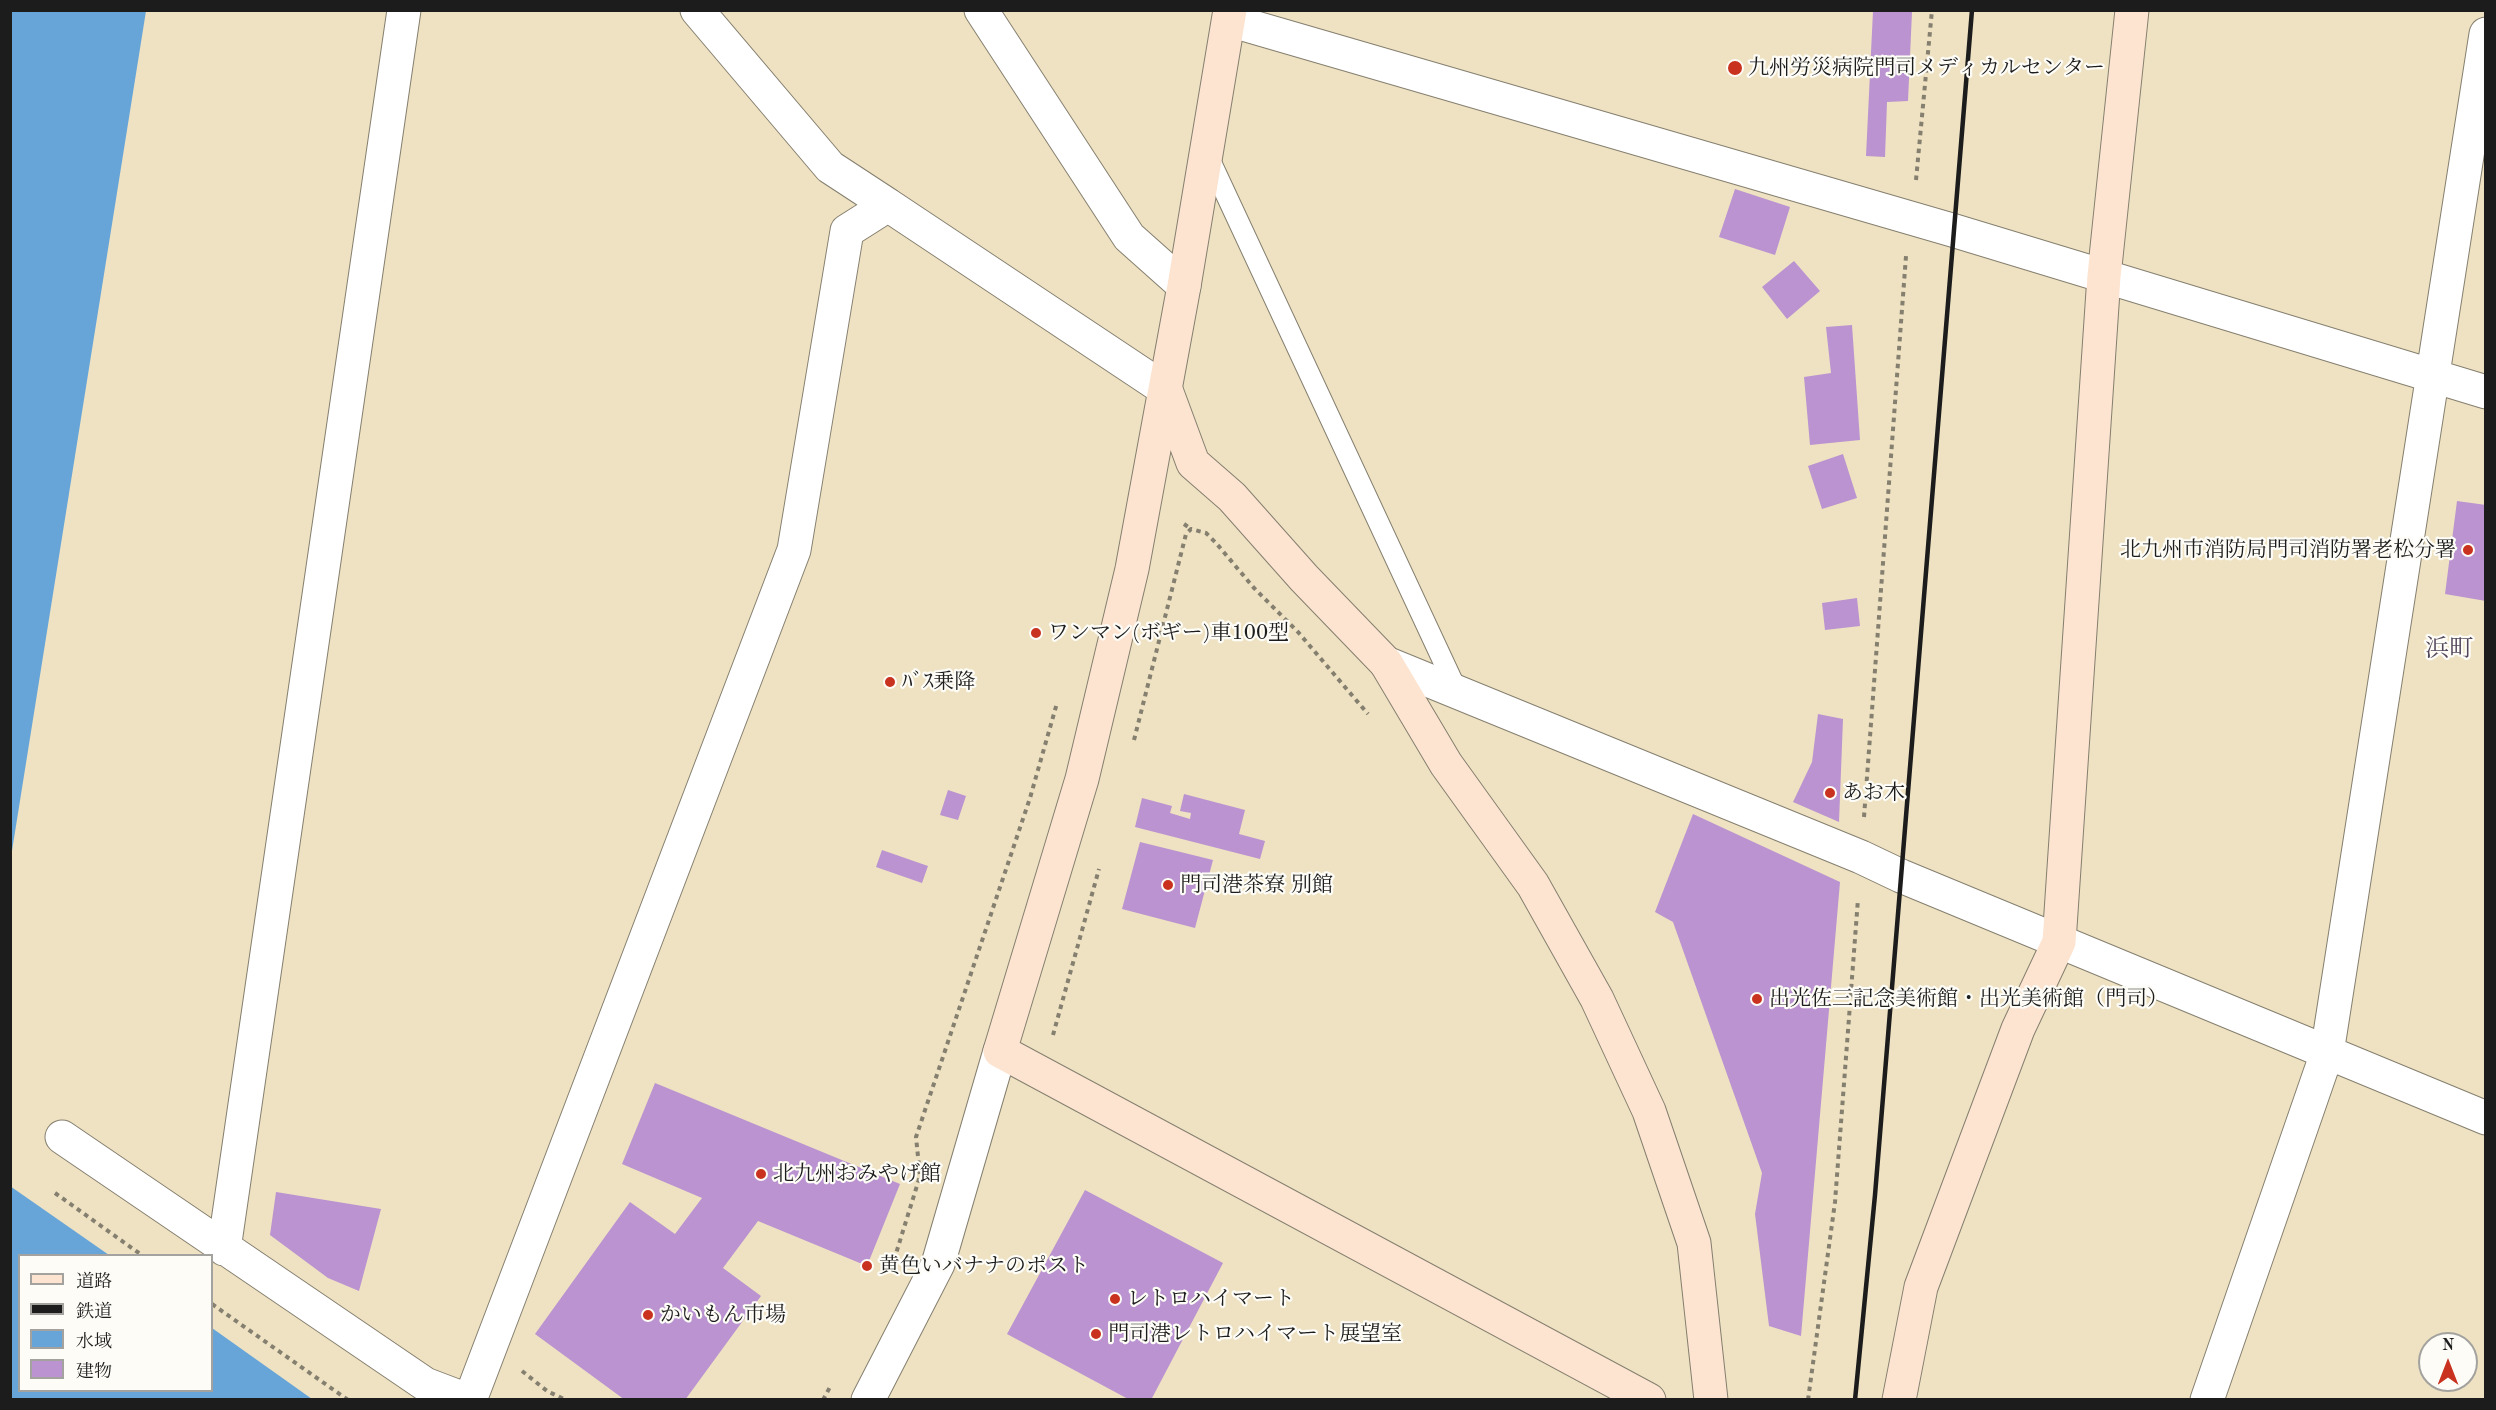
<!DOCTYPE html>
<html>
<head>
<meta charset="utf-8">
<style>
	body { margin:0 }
	#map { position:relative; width:2496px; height:1410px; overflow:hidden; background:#eee2c2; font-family:"Old Standard TT","Noto Serif JP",serif }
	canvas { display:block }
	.frame { position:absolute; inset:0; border:12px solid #1c1c1c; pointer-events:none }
	.legend { position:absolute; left:18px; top:1254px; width:195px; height:138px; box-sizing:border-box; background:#fdfcf7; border:2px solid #a3a29f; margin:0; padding:8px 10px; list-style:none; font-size:18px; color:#1c1c1c }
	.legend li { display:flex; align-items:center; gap:12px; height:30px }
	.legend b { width:30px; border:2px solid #a3a29f }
	.north { position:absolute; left:2418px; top:1332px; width:60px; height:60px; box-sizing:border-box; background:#fdfcf7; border:2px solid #a3a29f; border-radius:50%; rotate:0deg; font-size:16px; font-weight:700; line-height:24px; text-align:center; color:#1c1c1c }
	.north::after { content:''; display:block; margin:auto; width:21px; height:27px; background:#c8321e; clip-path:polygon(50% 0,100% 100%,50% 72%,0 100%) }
</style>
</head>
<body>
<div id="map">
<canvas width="2496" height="1410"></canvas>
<div class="frame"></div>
<ul class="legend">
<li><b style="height:8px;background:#fde4d1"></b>道路</li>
<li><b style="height:8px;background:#1c1c1c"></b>鉄道</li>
<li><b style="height:16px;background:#67a5d9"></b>水域</li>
<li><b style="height:16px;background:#ba93d0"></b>建物</li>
</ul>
<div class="north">N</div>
</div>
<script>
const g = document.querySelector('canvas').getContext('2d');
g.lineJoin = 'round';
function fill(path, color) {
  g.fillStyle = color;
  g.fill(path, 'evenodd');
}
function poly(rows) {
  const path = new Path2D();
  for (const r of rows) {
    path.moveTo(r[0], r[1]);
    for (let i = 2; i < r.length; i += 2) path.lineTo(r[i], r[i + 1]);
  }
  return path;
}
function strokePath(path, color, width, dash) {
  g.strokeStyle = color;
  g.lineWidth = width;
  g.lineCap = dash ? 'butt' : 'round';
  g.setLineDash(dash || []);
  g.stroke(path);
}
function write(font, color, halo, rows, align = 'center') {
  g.font = font + ' "Old Standard TT","Noto Serif JP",serif';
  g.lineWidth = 4.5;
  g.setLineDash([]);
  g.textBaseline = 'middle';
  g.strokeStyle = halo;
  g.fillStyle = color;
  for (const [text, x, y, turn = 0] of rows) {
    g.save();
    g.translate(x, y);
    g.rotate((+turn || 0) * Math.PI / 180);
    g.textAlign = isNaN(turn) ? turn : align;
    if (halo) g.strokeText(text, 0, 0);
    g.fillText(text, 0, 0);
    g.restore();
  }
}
fill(poly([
	[11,10,146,11,11,857,10,11],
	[10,1186,109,1255,20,1256,20,1390,212,1390,212,1328,312,1399,11,1399]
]), '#67a5d9');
fill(poly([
	[1873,11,1912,12,1908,101,1887,102,1885,157,1866,156],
	[1735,189,1790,207,1775,255,1719,237],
	[1794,261,1820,291,1787,319,1762,287],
	[1852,325,1860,440,1810,445,1804,377,1831,373,1826,327],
	[1843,454,1857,498,1822,509,1808,466],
	[2457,501,2486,505,2486,601,2445,594],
	[1857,598,1860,626,1825,630,1822,603],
	[1818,714,1843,719,1839,822,1793,802,1812,762],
	[948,790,966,796,958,820,940,815],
	[1184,794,1245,810,1239,834,1265,841,1260,859,1135,827,1142,798,1172,806,1170,813,1190,819,1191,813,1180,811],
	[1693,814,1840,882,1801,1336,1769,1326,1755,1214,1762,1173,1673,922,1655,912],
	[1140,842,1213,860,1195,928,1122,909],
	[882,850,928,866,922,883,876,867],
	[655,1083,900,1184,867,1266,758,1221,723,1268,761,1296,685,1400,625,1400,535,1334,630,1202,675,1234,702,1198,622,1164],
	[1085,1190,1223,1263,1151,1400,1130,1400,1007,1334],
	[276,1192,381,1209,359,1291,328,1278,270,1235]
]), '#ba93d0');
const lane = poly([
	[1208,156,1458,693]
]);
const street = poly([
	[697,10,830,167,888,205],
	[981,10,1129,237,1184,286],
	[1229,20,1952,230,2486,392],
	[1386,663,1861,857,1901,876,2486,1118],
	[62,1137,425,1384,467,1400],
	[224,1249,404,10],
	[470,1400,794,550,847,231,888,205,1166,390],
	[868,1400,938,1264,1000,1051],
	[2207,1400,2327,1053,2486,34]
]);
const secondary = poly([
	[1230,10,1184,286,1132,569,1082,779,1000,1051,1649,1400],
	[1166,390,1193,463,1232,497,1304,578,1386,663,1446,764,1533,885,1597,999,1649,1111,1694,1243,1711,1400],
	[1899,1400,1921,1287,2018,1029,2059,942,2104,276,2132,10]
]);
strokePath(lane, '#857f6f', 22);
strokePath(street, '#857f6f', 35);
strokePath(secondary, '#857f6f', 35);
strokePath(poly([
	[1916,180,1932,10],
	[1184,524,1191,529],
	[1134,740,1186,534,1191,529,1206,533,1216,543,1254,588,1298,632,1368,714],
	[1864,817,1906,256],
	[1053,1035,1099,869],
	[55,1193,143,1256],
	[894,1260,920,1176,916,1137,1030,798,1057,703],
	[212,1304,348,1400],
	[522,1371,547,1391,566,1400],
	[823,1400,830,1387],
	[1808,1400,1835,1202,1858,899]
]), '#857f6f', 4, [4.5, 4.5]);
strokePath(lane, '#fff', 20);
strokePath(street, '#fff', 33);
strokePath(secondary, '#fde4d1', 33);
strokePath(poly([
	[1855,1400,1875,1195,1972,10]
]), '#1c1c1c', 4.5);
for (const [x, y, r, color] of [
	[1735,68,8,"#c8321e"],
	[2468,550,6,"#c8321e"],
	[1036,633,6,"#c8321e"],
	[890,682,6,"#c8321e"],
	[1830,793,6,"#c8321e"],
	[1168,885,6,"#c8321e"],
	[1757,999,6,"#c8321e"],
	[761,1174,6,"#c8321e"],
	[867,1266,6,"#c8321e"],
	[1115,1299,6,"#c8321e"],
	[648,1315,6,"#c8321e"],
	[1096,1334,6,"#c8321e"]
]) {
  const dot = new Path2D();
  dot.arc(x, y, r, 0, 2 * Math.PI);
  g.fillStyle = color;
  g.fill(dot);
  strokePath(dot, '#fdfcf7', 2);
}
write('21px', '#1c1c1c', '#fdfcf7', [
	["九州労災病院門司メディカルセンター",1748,68],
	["北九州市消防局門司消防署老松分署",2456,550,"right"],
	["ワンマン(ボギー)車100型",1048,633],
	["ﾊﾞｽ乗降",902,682],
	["あお木",1842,793],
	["門司港茶寮 別館",1180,885],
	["出光佐三記念美術館・出光美術館（門司）",1769,999],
	["北九州おみやげ館",773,1174],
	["黄色いバナナのポスト",879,1266],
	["レトロハイマート",1127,1299],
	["かいもん市場",660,1315],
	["門司港レトロハイマート展望室",1108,1334]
], 'left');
write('24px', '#53465b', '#fdfcf7', [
	["浜町",2449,650]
]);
</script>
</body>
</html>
